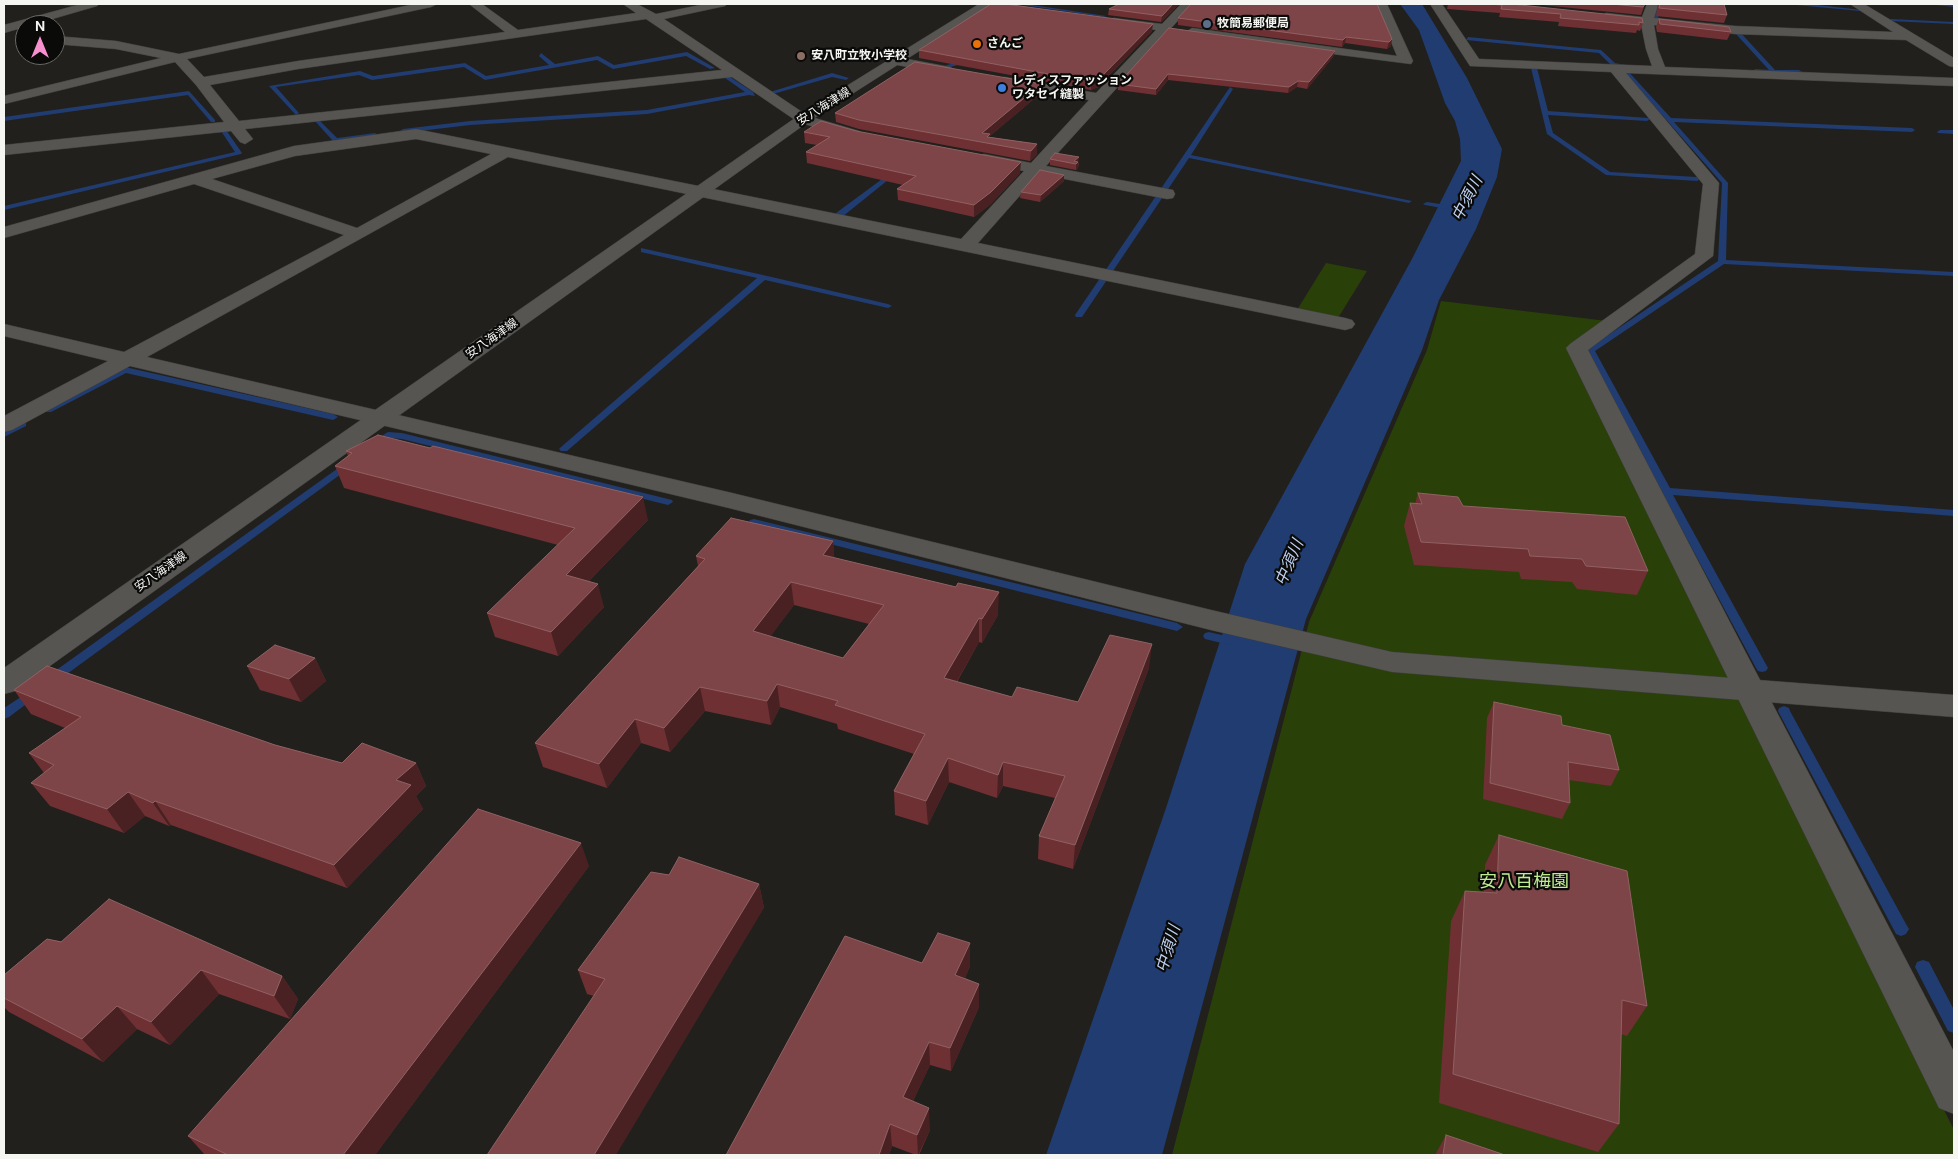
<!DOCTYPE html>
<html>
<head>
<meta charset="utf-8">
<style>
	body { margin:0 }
	#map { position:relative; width:1958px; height:1159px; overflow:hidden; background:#21201d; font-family:"DM Sans",sans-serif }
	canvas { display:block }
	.frame { position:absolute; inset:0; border:5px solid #f5f5f2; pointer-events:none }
	.north { position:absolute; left:15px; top:15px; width:50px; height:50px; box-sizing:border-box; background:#0a0a09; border:1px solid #686866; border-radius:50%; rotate:0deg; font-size:14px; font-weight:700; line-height:20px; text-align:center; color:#f5f5f2 }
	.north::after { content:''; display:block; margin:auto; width:18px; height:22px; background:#f690cf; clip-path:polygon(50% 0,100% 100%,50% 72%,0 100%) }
</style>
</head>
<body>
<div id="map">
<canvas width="1958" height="1159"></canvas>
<div class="frame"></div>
<div class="north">N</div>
</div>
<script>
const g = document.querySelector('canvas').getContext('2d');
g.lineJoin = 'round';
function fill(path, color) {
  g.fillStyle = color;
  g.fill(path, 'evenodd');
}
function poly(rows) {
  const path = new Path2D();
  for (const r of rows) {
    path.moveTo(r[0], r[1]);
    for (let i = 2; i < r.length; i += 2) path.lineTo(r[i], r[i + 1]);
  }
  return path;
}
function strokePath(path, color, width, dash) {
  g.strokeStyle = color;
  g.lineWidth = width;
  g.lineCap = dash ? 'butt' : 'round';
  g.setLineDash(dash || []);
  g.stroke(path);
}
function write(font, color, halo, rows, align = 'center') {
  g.font = font + ' "DM Sans","Noto Sans JP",sans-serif';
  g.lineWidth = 4.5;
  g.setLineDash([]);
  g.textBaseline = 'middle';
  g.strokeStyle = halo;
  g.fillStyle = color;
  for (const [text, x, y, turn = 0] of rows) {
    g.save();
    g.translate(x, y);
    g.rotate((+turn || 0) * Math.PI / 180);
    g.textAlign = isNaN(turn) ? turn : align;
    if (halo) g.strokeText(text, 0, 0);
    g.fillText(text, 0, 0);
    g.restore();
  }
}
fill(poly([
	[1326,263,1367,271,1338,318,1297,310],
	[1441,301,1607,321,1570,347,1728,678,1954,1130,1954,1155,1172,1155,1309,622,1427,350]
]), '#294009');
fill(poly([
	[1400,4,1422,4,1467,78,1502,149,1497,177,1476,229,1439,300,1422,350,1306,619,1162,1155,1046,1155,1166,808,1245,564,1413,257,1461,161,1460,139,1455,121,1445,103,1419,30]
]), '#203c71');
fill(poly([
	[54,4,68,4,79,6,77,7,54,4],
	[1016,4,1026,4,1106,16,1104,17,1016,4],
	[1657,4,1661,4,1658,19,1668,20,1668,22,1653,20,1657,4],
	[1794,4,1809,4,1862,10,1860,11,1796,5,1794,4],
	[1934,4,1954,5,1954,7,1936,5,1934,4],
	[1891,19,1954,22,1954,24,1889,21,1891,19],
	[1735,31,1739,31,1775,70,1799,70,1802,72,1799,74,1753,72,1755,69,1769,70,1735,33,1735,31],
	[1468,37,1601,50,1615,63,1631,66,1628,68,1611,65,1599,53,1466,40,1468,37],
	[687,52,715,68,710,69,686,56,613,69,597,60,485,80,464,67,372,80,359,75,276,87,298,112,299,113,296,115,269,86,360,71,373,76,465,63,486,76,549,65,539,56,541,53,555,64,598,56,614,65,687,52],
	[969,58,971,61,944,69,941,67,969,58],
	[1534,66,1537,68,1548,111,1649,118,1650,119,1647,121,1548,115,1553,133,1610,172,1697,177,1700,179,1697,181,1606,175,1547,134,1531,68,1534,66],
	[1627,70,1671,118,1912,128,1915,130,1912,132,1674,122,1728,183,1726,260,1954,272,1954,276,1724,264,1595,351,1670,488,1954,510,1954,516,1673,495,1768,668,1766,671,1762,672,1758,671,1756,668,1586,350,1718,261,1722,183,1625,73,1627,70],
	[832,73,849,78,846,80,832,77,773,94,770,92,832,73],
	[727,75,753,92,755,96,749,95,647,114,470,125,403,133,400,131,403,129,470,121,647,110,745,92,725,78,727,75],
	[1230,87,1233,89,1191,155,1412,201,1409,203,1189,158,1082,317,1076,317,1075,315,1230,87],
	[189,91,215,120,215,122,211,122,188,95,4,121,4,117,189,91],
	[317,118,337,138,375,133,378,135,375,137,333,141,314,120,317,118],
	[224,129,226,130,242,153,241,154,4,210,4,206,235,152,221,131,224,129],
	[1940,130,1954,130,1954,134,1938,133,1937,132,1940,130],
	[893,171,898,172,842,217,836,217,836,213,893,171],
	[1427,202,1453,206,1457,208,1453,210,1425,205,1423,204,1427,202],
	[641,248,763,275,888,304,892,306,888,308,765,280,567,451,561,451,559,449,561,447,757,278,641,252,641,248],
	[125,367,333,414,338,417,333,420,126,373,51,412,45,412,43,410,125,367],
	[23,421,26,422,26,426,4,437,4,430,23,421],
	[388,432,402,433,672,500,673,502,668,505,402,439,390,438,376,447,370,447,368,445,370,443,388,432],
	[348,461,353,464,352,466,56,682,48,682,46,679,48,676,348,461],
	[754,519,1177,623,1183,627,1177,631,750,524,749,522,750,520,754,519],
	[1209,632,1238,639,1240,642,1234,646,1205,639,1203,636,1205,633,1209,632],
	[33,689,37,690,39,693,37,696,9,717,4,719,4,708,33,689],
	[1784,706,1789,708,1790,711,1906,924,1909,929,1906,934,1901,936,1896,934,1778,711,1779,708,1784,706],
	[1923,960,1929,962,1954,1010,1954,1033,1948,1031,1915,967,1917,962,1923,960]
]), '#203c71');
const minor = poly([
	[81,4,99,4,97,6,4,33,4,25,81,4],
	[415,4,437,4,431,7,187,59,204,77,298,61,505,32,469,4,482,4,518,30,636,13,623,4,637,4,656,14,705,4,727,4,725,6,664,19,808,116,859,131,862,134,854,139,798,122,732,77,245,129,253,139,245,144,240,142,231,131,4,155,4,145,224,122,196,85,175,62,4,104,4,96,161,58,116,49,55,44,55,36,116,41,179,54,415,4],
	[646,19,722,70,239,121,210,85,298,69,646,19],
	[1181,4,1193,4,1046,166,1173,190,1175,194,1173,198,1167,199,1039,174,978,243,1345,318,1352,320,1355,324,1352,328,1345,330,508,157,147,357,389,413,393,418,389,423,381,425,130,366,12,430,4,432,4,416,108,361,4,336,4,324,124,352,344,235,194,184,4,238,4,227,294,146,416,129,961,239,1024,171,978,162,976,159,978,156,984,154,1031,163,1089,100,999,84,997,81,999,78,1004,77,1096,93,1156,30,1113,24,1111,21,1113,18,1162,24,1181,4],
	[416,139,491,154,357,228,212,179,295,156,416,139],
	[1375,4,1387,4,1413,61,1411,64,1192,36,1186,32,1192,28,1397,56,1375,4],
	[1430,4,1442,4,1479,59,1652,66,1646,49,1641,24,1606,21,1600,17,1606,13,1642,17,1647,4,1658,5,1654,18,1735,26,1893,32,1850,4,1864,4,1954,58,1954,67,1949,66,1906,40,1735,34,1654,25,1658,49,1665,67,1954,78,1954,86,1626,73,1719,183,1713,256,1588,350,1954,1052,1954,1114,1939,1108,1566,348,1570,344,1695,254,1703,184,1611,72,1470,66,1430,4],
	[897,57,950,67,957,71,950,75,892,64,890,61,897,57]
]);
const tertiary = poly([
	[381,411,732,493,1211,610,1392,652,1954,695,1954,717,1392,672,1211,630,729,508,373,423,369,418,373,413,381,411]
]);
const secondary = poly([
	[979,4,993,4,808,122,15,691,4,694,4,668,798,116,979,4]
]);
strokePath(minor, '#3e3e3b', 1);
strokePath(tertiary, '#3e3e3b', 1);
strokePath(secondary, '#3e3e3b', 1);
fill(minor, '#565552');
fill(tertiary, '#565552');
fill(secondary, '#565552');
fill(poly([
	[1179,4,1161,22,1108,15,1109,9],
	[1377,4,1391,46,1387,49,1345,43,1342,47,1178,25,1178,18],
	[1448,4,1511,4,1643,23,1640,31,1637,30,1636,33,1558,26,1559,22,1499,17,1500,13,1447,9],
	[1532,4,1645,4,1641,15],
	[1658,4,1724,4,1727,15,1724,23,1656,16],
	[1659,19,1731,32,1727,40,1657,32,1656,27],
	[1169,28,1335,51,1333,57,1307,89,1297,87,1288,93,1168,80,1156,95,1118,90,1118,84],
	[1152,31,1098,87,1091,90,919,58,919,50],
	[1041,93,990,136,990,137,1037,144,1037,154,1030,161,859,129,836,122,835,113],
	[856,131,1020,173,991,204,974,217,898,200,897,189,903,185,807,163,806,152,817,145,805,143,804,132],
	[1050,159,1079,163,1078,168,1076,170,1050,165],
	[1064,175,1064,181,1040,202,1020,198,1021,192],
	[346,451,648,520,588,582,604,607,558,656,495,637,487,613,558,545,344,488,335,466,348,456],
	[1418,493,1463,506,1648,571,1637,595,1577,589,1572,582,1521,579,1519,572,1414,565,1404,526,1410,503,1415,504],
	[833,541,834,558,998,615,982,643,979,642,957,682,1012,697,1078,702,1149,668,1073,869,1038,859,1039,836,1055,798,1003,786,997,798,949,782,928,825,895,815,894,791,914,754,838,729,837,724,780,707,771,725,705,711,670,752,641,743,607,788,543,767,535,743,698,566,696,556],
	[794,605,869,624,843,658,770,636],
	[315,658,326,681,301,702,260,690,247,666],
	[14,690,275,745,342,763,416,763,426,786,416,796,423,809,347,888,171,825,169,826,145,816,124,833,50,806,31,783,44,773,29,753,65,728,31,714],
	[1494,702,1562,725,1619,770,1611,786,1569,780,1570,803,1562,819,1483,799,1487,718],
	[1499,835,1647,1006,1627,1036,1621,1034,1619,1124,1598,1152,1439,1103,1451,921,1465,891,1484,892,1485,865],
	[589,866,375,1155,205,1155,188,1136],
	[669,875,759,884,764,908,594,996,587,994,578,970],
	[47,939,282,976,298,999,290,1019,219,994,170,1045,137,1029,103,1062,9,1012,4,1007,4,975],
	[970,943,970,966,965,978,979,984,979,1007,951,1071,930,1065,913,1101,930,1130,919,1155,916,1155,892,1146,889,1155,726,1155,922,963],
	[1446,1135,1505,1155,1435,1155]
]), '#6e3033');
fill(poly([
	[1173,4,1179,4,1161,22,1162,16],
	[1153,24,1152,31,1098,87,1091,90,1091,82],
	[1346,37,1345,43,1342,47,1343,40],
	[1392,39,1391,46,1387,49,1389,42],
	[1335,51,1333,57,1307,89,1309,82],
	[1168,74,1168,80,1156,95,1156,89],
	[1298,81,1297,87,1288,93,1289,87],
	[1041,84,1041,93,990,136,990,144,982,133],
	[1037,144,1037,154,1030,161,1031,151],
	[1079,157,1078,168,1076,170,1076,164,1074,161],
	[1021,162,1020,173,991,204,974,217,974,205],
	[1064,175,1064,181,1040,202,1041,195],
	[643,497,648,520,572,598,566,575],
	[833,541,835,564,823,555],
	[791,582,794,605,757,655,753,631],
	[598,584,604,607,558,656,551,632],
	[999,592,998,615,982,643,982,619],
	[979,618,979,642,945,702,944,678],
	[1152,644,1149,668,1073,869,1075,845],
	[315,658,326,681,301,702,289,679],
	[777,684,780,707,771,725,767,701],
	[700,687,705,711,670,752,664,728],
	[635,719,641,743,607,788,599,764],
	[948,758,949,782,928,825,926,801],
	[1003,762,1003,786,997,798,998,775],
	[416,763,426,786,416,796,423,809,347,888,334,865,396,780],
	[128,792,145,816,124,833,107,809],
	[155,801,171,825,169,826,153,803],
	[581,843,589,866,375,1155,343,1155],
	[759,884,764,908,616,1155,594,1155],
	[970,943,970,966,956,998,955,975],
	[201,970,219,994,170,1045,151,1022],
	[282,976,298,999,290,1019,274,996],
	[979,984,979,1007,951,1071,950,1048],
	[117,1006,137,1029,103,1062,82,1039],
	[929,1042,930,1065,905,1119,903,1097],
	[929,1108,930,1130,918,1155,917,1135],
	[890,1124,892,1146,889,1155,879,1155]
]), '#492122');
const building = poly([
	[991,4,1005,4,1153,24,1099,79,1091,82,919,50,991,4],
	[1119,4,1173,4,1162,16,1109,9,1119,4],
	[1191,4,1377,4,1392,39,1389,42,1346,37,1343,40,1178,18,1191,4],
	[1489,4,1511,4,1642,18,1643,23,1639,22,1639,25,1560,18,1561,14,1501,9,1502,5,1489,4],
	[1611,4,1645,4,1643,7,1611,4],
	[1660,4,1724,4,1727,15,1659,8,1660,4],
	[1659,19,1729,27,1731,32,1660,24,1659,19],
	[1169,28,1335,51,1309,82,1298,81,1289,87,1168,74,1156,89,1118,84,1169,28],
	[915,62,1041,84,982,133,990,134,987,137,1037,144,1031,151,859,120,835,113,915,62],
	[821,121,856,131,1021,162,991,192,974,205,897,189,916,176,806,152,830,137,804,132,821,121],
	[1055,153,1079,157,1074,161,1078,162,1076,164,1050,159,1055,153],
	[1040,170,1064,175,1041,195,1021,192,1040,170],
	[378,435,430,448,433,446,643,497,566,575,598,584,551,632,487,613,575,528,335,466,352,453,346,451,378,435],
	[1418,493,1458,497,1463,506,1625,517,1648,571,1586,566,1582,559,1530,556,1528,549,1421,542,1410,503,1422,504,1418,493],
	[731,518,833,541,823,555,956,587,958,583,999,592,982,619,979,618,944,678,1012,697,1017,687,1078,702,1110,635,1152,644,1075,845,1039,836,1065,776,1003,762,998,775,948,758,926,801,894,791,925,734,835,705,838,701,777,684,767,701,700,687,664,728,635,719,599,764,535,743,705,559,696,556,731,518],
	[791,582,884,605,843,658,753,631,791,582],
	[275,645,315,658,289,679,247,666,275,645],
	[47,666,275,745,342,763,362,743,416,763,396,780,411,785,334,865,155,801,153,803,128,792,107,809,31,783,54,765,29,753,81,717,14,690,47,666],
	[1494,702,1561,716,1562,725,1610,735,1619,770,1568,762,1570,803,1490,783,1494,702],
	[478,809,581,843,343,1155,228,1155,188,1136,478,809],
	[1499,835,1627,871,1647,1006,1622,1000,1619,1124,1453,1074,1465,891,1497,893,1499,835],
	[679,857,759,884,594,1155,487,1155,605,979,578,970,651,872,669,875,679,857],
	[109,899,282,976,274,996,201,970,151,1022,117,1006,82,1039,4,998,4,975,47,939,61,942,109,899],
	[938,933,970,943,955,975,979,984,950,1048,929,1042,903,1097,929,1108,917,1135,890,1124,879,1155,726,1155,845,936,922,963,938,933],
	[1446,1135,1505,1155,1443,1155,1446,1135]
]);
fill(building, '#7d4548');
strokePath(building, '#906162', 1);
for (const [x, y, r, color] of [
	[1207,24,5,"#5c6f8a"],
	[977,44,5,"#e8710a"],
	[801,56,5,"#8d6e63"],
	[1002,88,5,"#3f7fe0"]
]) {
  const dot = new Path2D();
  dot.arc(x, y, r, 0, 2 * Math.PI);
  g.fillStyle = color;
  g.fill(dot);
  strokePath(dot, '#0a0a09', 2);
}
write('bold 12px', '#f5f5f2', '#0a0a09', [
	["牧簡易郵便局",1217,24],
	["さんご",987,44],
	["安八町立牧小学校",811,56],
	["レディスファッション",1012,81],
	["ワタセイ縫製",1012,95]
], 'left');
write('12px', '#f5f5f2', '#0a0a09', [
	["安八海津線",824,107,-32],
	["安八海津線",492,339,-35],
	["安八海津線",161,572,-35]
]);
write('italic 16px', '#bfd2f3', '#0a0a09', [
	["中須川",1468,199,-63],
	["中須川",1290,563,-67],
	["中須川",1169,949,-73]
]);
write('18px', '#bfec90', '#0a0a09', [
	["安八百梅園",1524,882]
]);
</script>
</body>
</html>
